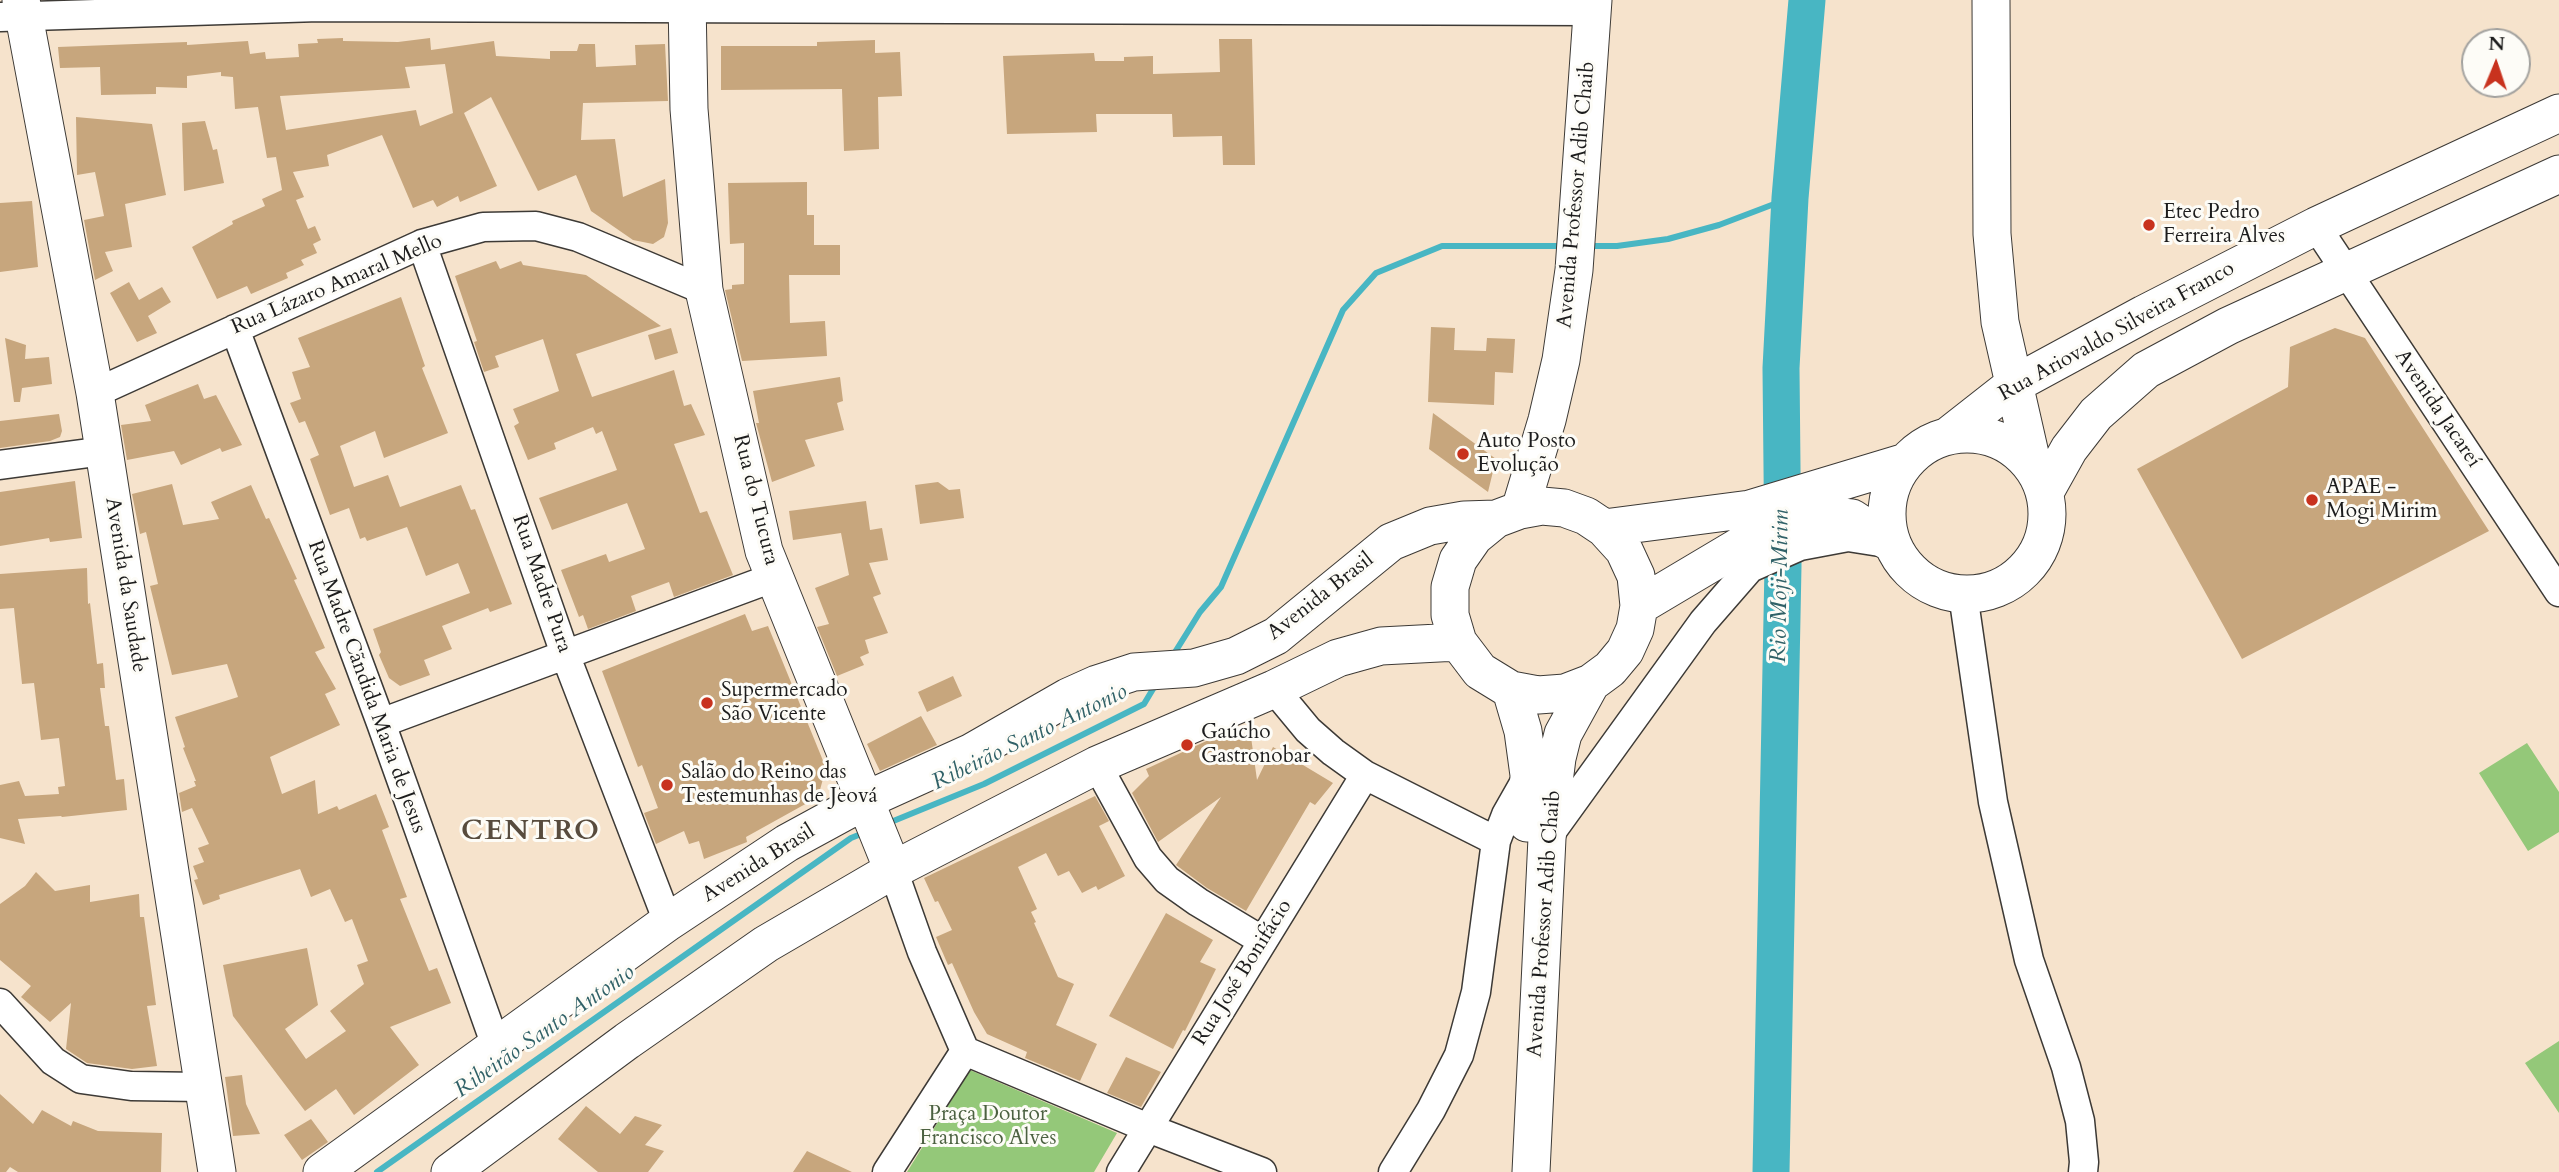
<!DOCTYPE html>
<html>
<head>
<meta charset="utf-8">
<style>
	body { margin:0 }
	#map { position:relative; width:2559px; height:1172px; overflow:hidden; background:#f6e3cc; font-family:Cardo,serif }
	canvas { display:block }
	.north { position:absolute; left:2461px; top:28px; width:70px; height:70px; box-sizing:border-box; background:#fdfcf7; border:2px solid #a3a29f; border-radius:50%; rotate:2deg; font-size:19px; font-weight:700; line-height:28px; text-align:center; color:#1c1c1c }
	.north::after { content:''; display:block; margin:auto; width:24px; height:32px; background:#c8321e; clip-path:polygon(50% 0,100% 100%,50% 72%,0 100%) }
</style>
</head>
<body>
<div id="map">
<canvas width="2559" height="1172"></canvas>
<div class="north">N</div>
</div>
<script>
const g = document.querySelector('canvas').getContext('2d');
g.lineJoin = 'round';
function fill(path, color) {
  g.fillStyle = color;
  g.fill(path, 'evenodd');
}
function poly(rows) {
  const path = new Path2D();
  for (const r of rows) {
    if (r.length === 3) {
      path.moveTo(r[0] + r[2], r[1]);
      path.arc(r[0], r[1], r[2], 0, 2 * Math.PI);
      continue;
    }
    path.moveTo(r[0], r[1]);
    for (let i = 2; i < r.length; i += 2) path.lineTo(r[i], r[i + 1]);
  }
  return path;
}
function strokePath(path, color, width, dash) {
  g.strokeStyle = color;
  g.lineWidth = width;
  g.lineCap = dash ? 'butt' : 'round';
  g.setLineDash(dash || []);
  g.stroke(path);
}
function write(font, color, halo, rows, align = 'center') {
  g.font = font + ' Cardo,serif';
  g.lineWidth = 6;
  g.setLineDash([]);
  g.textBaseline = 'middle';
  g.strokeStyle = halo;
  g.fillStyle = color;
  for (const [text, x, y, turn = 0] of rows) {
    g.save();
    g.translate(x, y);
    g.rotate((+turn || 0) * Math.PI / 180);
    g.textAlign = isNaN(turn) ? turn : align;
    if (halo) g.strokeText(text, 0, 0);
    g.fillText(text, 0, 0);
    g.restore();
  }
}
fill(poly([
	[2527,743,2559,792,2559,832,2528,851,2479,773],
	[2559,1041,2559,1113,2525,1063],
	[970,1070,1117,1133,1094,1172,907,1172]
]), '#94c879');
strokePath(poly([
	[1588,246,1617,246,1668,239,1719,225,1790,198],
	[1172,657,1200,612,1221,587,1343,310,1376,273,1442,246,1563,246],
	[886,824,984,784,1144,704,1156,684],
	[377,1172,851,838,866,832]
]), '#48b6c3', 6);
strokePath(poly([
	[1771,1172,1783,566,1781,368,1790,198,1807,0]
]), '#48b6c3', 37);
fill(poly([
	[343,38,343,41,398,42,430,38,431,50,494,41,496,56,550,59,550,51,577,51,579,44,595,44,596,67,636,65,635,45,665,44,668,101,583,103,581,140,615,139,623,197,665,179,668,223,664,237,653,244,633,240,591,211,576,175,538,191,491,97,464,113,497,186,460,202,458,196,437,207,433,200,413,208,382,135,327,155,329,166,293,172,304,197,296,200,308,229,315,226,321,240,313,244,317,253,301,260,304,265,286,273,288,278,251,294,247,286,217,299,192,247,233,224,232,221,265,206,262,199,282,190,276,157,267,158,258,107,235,109,233,77,221,76,221,72,187,76,187,88,156,87,156,94,101,95,100,67,60,68,58,47,187,42,187,45,248,41,250,54,265,52,266,59,299,57,298,44,318,43,317,39],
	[445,64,453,113,420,126,416,110,286,130,280,96,410,88,405,67],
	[1219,39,1252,39,1255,165,1223,165,1222,136,1173,137,1172,114,1096,114,1097,132,1007,134,1003,56,1094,53,1095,61,1124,61,1124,57,1153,56,1153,74,1220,72],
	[875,40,875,53,900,52,902,96,878,97,879,149,844,151,842,89,721,90,721,46,817,46,817,42],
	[76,117,152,124,166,195,125,204,132,247,105,252,113,271,95,280,84,220,104,216,95,172,77,175],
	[205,121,213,150,217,149,224,183,184,191,182,123],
	[807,182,807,215,814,215,814,245,840,245,840,275,789,275,790,323,825,321,827,356,742,361,725,290,732,289,732,285,744,284,744,243,730,244,728,183],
	[32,201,38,267,0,272,0,203],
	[496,261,500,269,521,261,523,265,586,275,661,326,576,354,592,397,674,370,684,406,691,404,705,435,674,444,700,513,707,511,733,575,674,597,669,582,631,596,636,611,588,629,583,615,579,617,561,570,606,554,609,562,645,549,627,503,552,530,539,498,617,470,602,431,596,434,593,427,554,443,556,449,528,460,514,426,519,423,513,409,559,391,543,339,495,356,499,367,484,372,474,342,477,341,455,276],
	[129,282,139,300,162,287,171,302,148,316,157,333,137,342,110,293],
	[401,297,425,366,422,368,448,433,384,458,375,431,340,446,354,487,388,475,400,507,461,485,471,510,475,509,512,604,490,612,488,608,442,626,452,649,424,660,430,675,400,686,389,678,379,655,381,652,373,629,470,593,458,563,426,576,407,527,367,541,365,537,360,539,349,508,330,515,310,459,319,455,305,421,299,423,290,403,301,399,292,372,310,367,298,338],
	[1431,327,1455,328,1454,350,1486,351,1487,338,1515,339,1513,373,1495,372,1494,405,1428,402],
	[671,328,678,353,655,360,648,335],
	[2335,328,2365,338,2489,531,2242,659,2137,469,2288,387,2290,347],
	[5,338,26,345,25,359,49,357,52,384,22,388,20,402,14,402],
	[840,377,843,401,837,403,844,430,805,440,815,466,772,482,756,423,759,423,753,391],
	[198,384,204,399,216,395,242,445,222,452,220,448,181,465,174,451,127,460,121,425,151,421,145,405],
	[1433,413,1496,459,1488,492,1429,449],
	[59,414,62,431,60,437,50,441,0,448,0,421],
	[75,481,82,538,50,542,49,538,0,546,0,492],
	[938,482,949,490,960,489,964,518,920,524,915,485],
	[172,484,183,525,219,519,211,502,251,485,266,519,269,518,297,579,294,580,325,648,315,652,336,689,325,694,340,725,270,757,282,794,315,780,318,814,337,806,339,810,376,794,389,827,382,830,407,897,400,899,429,971,437,968,451,1003,390,1027,419,1065,354,1115,336,1089,305,1111,233,1016,223,965,307,948,318,1005,285,1029,306,1059,346,1031,330,1011,364,984,357,965,368,961,352,919,345,922,330,889,311,897,300,869,219,895,220,899,203,905,194,880,198,879,193,866,204,862,198,848,209,844,192,808,182,812,179,793,196,786,194,781,196,781,183,748,185,747,175,717,238,697,227,664,172,675,150,586,158,584,146,532,140,534,132,494],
	[866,501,870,530,882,528,888,560,869,563,881,594,873,597,888,633,865,640,869,653,860,657,864,665,837,676,817,627,829,624,815,588,849,575,841,533,793,540,789,511],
	[87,568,88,604,90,603,97,664,103,663,105,688,100,688,105,726,109,726,116,780,124,779,127,810,62,817,61,816,18,819,25,844,0,838,0,785,19,781,25,796,59,794,58,787,65,786,59,738,41,740,34,683,22,684,14,608,0,609,0,574],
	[745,614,752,631,768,626,826,768,818,797,746,837,747,842,704,859,699,841,689,844,684,831,656,844,644,813,658,808,642,765,638,767,602,671],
	[953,676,962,696,927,712,918,692],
	[921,716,937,745,880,771,867,744],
	[1227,735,1251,737,1257,780,1273,747,1333,783,1315,805,1310,802,1246,911,1207,888,1176,865,1221,797,1158,842,1132,793,1149,776,1146,769,1215,737],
	[1095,796,1109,821,1099,826,1125,876,1098,890,1096,886,1082,893,1069,871,1058,876,1046,853,1018,867,1037,909,1031,912,1036,922,1034,923,1058,977,1074,984,1056,1025,1097,1044,1080,1081,1025,1058,1027,1052,987,1034,974,1012,952,963,948,965,936,937,952,930,938,901,935,902,924,878],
	[36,872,55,891,90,885,90,902,139,894,140,917,144,917,156,1005,147,1006,157,1066,132,1069,87,1063,66,1049,71,1003,50,1022,21,997,31,986,0,960,0,904,25,886],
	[1166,913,1213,940,1200,962,1216,969,1185,1031,1183,1030,1173,1049,1109,1016],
	[1126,1057,1161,1072,1141,1107,1107,1093],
	[242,1075,246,1104,260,1134,233,1136,225,1077],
	[0,1094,33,1124,42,1110,71,1126,73,1121,98,1131,162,1133,161,1172,18,1172,10,1167,6,1172,0,1172],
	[586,1106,620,1134,635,1116,662,1125,645,1145,664,1151,648,1172,598,1172,558,1139],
	[311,1119,328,1142,302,1160,284,1135],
	[807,1151,852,1172,793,1172]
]), '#c7a67d');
const minor = poly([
	[0,17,319,7,1592,11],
	[2316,226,2559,592],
	[422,244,565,654,668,922],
	[235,329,381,723,496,1046],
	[95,393,422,244,483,227,536,226,578,237,704,290],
	[0,465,104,451],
	[1963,594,1993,802,2029,960,2066,1067,2080,1121,2084,1162,2083,1172],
	[1274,689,1308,730,1333,752,1365,775,1496,841],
	[381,723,775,577],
	[1097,765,1148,858,1167,880,1198,902,1263,941],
	[1547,838,1703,622,1750,568,1800,546,1848,537,1886,543],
	[893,870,922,952,965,1051],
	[0,1003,53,1061,81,1079,131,1086,202,1087],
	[965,1051,1148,1128,1262,1172],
	[887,1172,965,1051],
	[1121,1172,1365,775],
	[1393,1172,1431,1110,1459,1055,1476,992,1496,841,1506,815,1527,778]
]);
const major = poly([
	[21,0,95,393,217,1172],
	[687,0,689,109,704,290,764,551,893,870],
	[1991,0,1992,234,2000,322,2033,467],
	[1967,514,80],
	[1948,436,2013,385,2144,314,2316,226,2559,113],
	[2045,492,2069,449,2096,414,2146,370,2228,326,2559,174],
	[1520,510,1547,420,1561,360,1574,270,1593,0],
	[1604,528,1750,509,1906,462],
	[1639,606,1636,576,1624,550,1604,528,1586,516,1564,508,1542,506,1520,510,1496,519,1474,537,1458,560,1450,587,1450,615,1458,642,1480,671,1511,690,1538,695,1565,693,1591,683,1610,669,1625,651,1635,629,1639,606,1750,540,1811,518,1830,516,1852,518,1892,544],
	[1511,690,1523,731,1529,775,1527,823],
	[322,1172,668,922,787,843,866,800,972,752,1068,697,1097,684,1134,672,1194,668,1236,656,1276,636,1391,542,1430,526,1464,520,1496,519],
	[450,1172,627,1041,766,944,893,870,1097,765,1274,689,1338,658,1381,646,1458,642],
	[1531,1172,1547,838,1557,758,1563,734,1591,683]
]);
strokePath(minor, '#3d3a36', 31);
strokePath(major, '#3d3a36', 39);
strokePath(minor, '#fff', 28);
strokePath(major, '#fff', 37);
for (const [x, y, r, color] of [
	[2149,225,7,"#c8321e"],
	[1463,454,7,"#c8321e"],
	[2312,500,7,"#c8321e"],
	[707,703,7,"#c8321e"],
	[1187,745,7,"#c8321e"],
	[667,785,7,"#c8321e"]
]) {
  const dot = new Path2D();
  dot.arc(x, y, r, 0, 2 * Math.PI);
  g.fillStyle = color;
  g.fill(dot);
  strokePath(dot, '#fdfcf7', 2.5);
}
write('21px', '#1c1c1c', '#fdfcf7', [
	["Avenida Professor Adib Chaib",1577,195,-85],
	["Rua Lázaro Amaral Mello",337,285,-23],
	["Rua Ariovaldo Silveira Franco",2117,332,-29],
	["Avenida Jacareí",2437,409,56],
	["Rua do Tucura",755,500,76],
	["Rua Madre Pura",541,584,71],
	["Avenida da Saudade",125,585,81],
	["Avenida Brasil",1321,597,-38],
	["Rua Madre Cãndida Maria de Jesus",366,687,70],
	["Avenida Brasil",759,864,-32],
	["Avenida Professor Adib Chaib",1545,924,-86],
	["Rua José Bonifácio",1243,973,-58]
]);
write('21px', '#1c1c1c', '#fdfcf7', [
	["Etec Pedro",2163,213],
	["Ferreira Alves",2163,237],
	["Auto Posto",1477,442],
	["Evolução",1477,466],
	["APAE -",2326,488],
	["Mogi Mirim",2326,512],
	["Supermercado",721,691],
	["São Vicente",721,715],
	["Gaúcho",1201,733],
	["Gastronobar",1201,757],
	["Salão do Reino das",681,773],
	["Testemunhas de Jeová",681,797]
], 'left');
write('21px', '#4c6141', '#fdfcf7', [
	["Praça Doutor",988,1115],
	["Francisco Alves",988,1139]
]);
write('italic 23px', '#306167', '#fdfcf7', [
	["Rio Moji-Mirim",1781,586,-89],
	["Ribeirão Santo Antonio",1030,738,-26],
	["Ribeirão Santo Antonio",545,1032,-35]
]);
g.letterSpacing = '2px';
write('bold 28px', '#584c3e', '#fdfcf7', [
	["CENTRO",531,833]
]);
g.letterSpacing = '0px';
</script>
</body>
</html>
